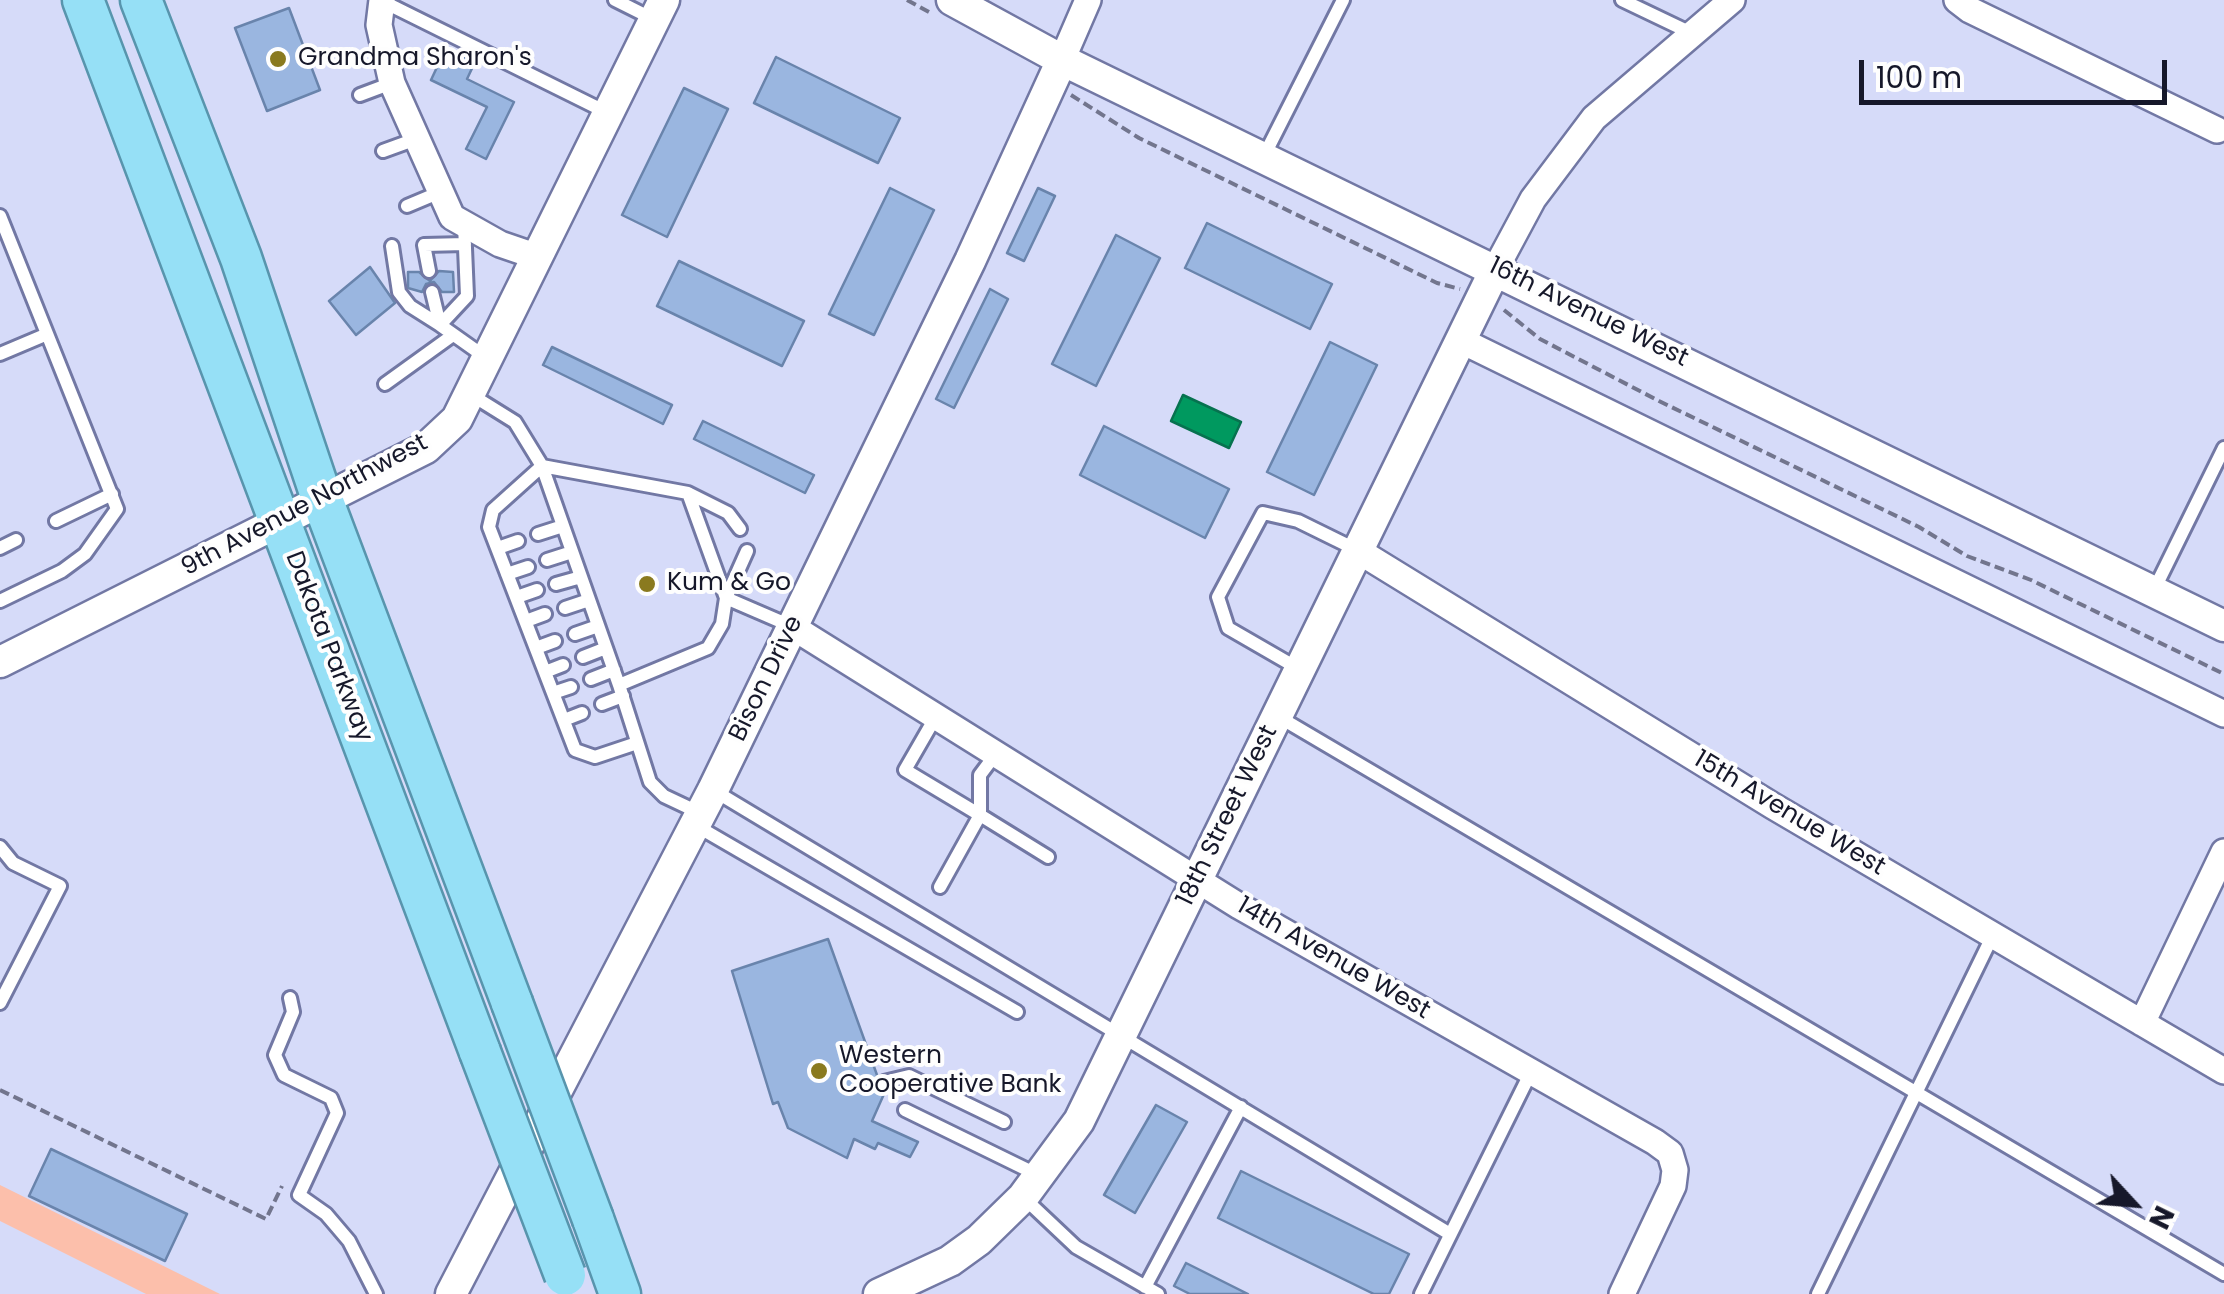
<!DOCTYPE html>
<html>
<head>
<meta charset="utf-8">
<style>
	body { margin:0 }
	#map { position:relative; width:2224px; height:1294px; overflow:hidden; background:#d6dbf9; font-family:Poppins,sans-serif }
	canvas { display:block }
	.north { position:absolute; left:2084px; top:1154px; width:100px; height:100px; -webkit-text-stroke:8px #fefefe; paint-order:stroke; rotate:116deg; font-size:28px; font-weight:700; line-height:40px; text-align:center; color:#16182a }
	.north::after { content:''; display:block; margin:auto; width:35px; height:45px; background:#16182a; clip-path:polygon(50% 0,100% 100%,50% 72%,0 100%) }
	.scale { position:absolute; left:1859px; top:60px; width:308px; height:45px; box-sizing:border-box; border:5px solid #16182a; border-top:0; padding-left:12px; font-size:30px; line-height:35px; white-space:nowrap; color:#16182a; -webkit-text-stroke:8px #fefefe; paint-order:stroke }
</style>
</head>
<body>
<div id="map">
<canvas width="2224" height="1294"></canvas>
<div class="north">N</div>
<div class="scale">100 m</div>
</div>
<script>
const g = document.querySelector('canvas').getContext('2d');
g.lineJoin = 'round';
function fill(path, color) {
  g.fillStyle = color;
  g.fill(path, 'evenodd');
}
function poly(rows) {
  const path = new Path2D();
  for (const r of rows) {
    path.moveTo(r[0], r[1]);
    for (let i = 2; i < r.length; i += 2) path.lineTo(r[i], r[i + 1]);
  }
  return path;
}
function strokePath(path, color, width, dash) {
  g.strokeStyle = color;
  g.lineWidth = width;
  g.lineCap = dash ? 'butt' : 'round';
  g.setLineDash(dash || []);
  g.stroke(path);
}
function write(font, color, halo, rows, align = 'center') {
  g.font = font + ' Poppins,sans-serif';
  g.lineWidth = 8;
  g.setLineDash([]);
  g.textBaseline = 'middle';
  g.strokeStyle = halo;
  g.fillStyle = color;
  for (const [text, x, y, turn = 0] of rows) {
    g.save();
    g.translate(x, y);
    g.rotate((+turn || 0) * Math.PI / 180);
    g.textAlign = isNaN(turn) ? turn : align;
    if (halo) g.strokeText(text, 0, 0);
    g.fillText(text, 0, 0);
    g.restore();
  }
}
fill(poly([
	[0,1185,220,1294,146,1294,0,1221]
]), '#fcbfab');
const water = poly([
	[1183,395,1241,422,1229,448,1171,421,1183,395]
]);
fill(water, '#00995f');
strokePath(water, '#07724f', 2.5);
const building = poly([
	[289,8,320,90,267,111,235,28,289,8],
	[446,48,475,62,467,79,514,102,486,159,466,149,487,107,431,80,446,48],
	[776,57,900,118,878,163,754,103,776,57],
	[684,88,728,109,667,237,622,215,684,88],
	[890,188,934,210,874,335,829,314,890,188],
	[1038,188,1055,196,1024,261,1007,253,1038,188],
	[1207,223,1332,284,1310,329,1185,268,1207,223],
	[1116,235,1160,258,1096,386,1052,364,1116,235],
	[679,261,804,321,782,366,657,306,679,261],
	[370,267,395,303,356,335,329,301,370,267],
	[439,271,453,272,454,292,442,292,434,282,426,284,422,292,408,288,408,272,419,272,430,281,439,271],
	[990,289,1008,299,954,408,936,399,990,289],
	[1330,342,1377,365,1314,495,1267,472,1330,342],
	[552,347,672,405,663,424,543,365,552,347],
	[703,421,814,475,805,493,694,439,703,421],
	[1104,426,1229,489,1205,538,1080,475,1104,426],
	[828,939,877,1075,875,1085,884,1094,872,1121,918,1142,910,1157,878,1143,875,1149,854,1139,847,1158,788,1128,778,1102,773,1104,732,971,828,939],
	[1156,1105,1187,1122,1135,1213,1104,1195,1156,1105],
	[51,1149,187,1214,165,1261,29,1196,51,1149],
	[1241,1171,1409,1254,1389,1294,1374,1294,1218,1218,1241,1171],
	[1186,1263,1248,1294,1190,1294,1174,1286,1186,1263]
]);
fill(building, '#9ab6e0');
strokePath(building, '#6984ac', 2.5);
const service = poly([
	[615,0,653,19],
	[1622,0,1691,33],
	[382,1,608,113],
	[360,95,392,83],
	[383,151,416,139],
	[1264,156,1343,0],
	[407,206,438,193],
	[0,216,117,509,85,554,62,571,0,601],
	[392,246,399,292,410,306,440,325,467,296,464,224],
	[429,271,424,245,465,244],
	[432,292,440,325,488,359],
	[0,354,45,335],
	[385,384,453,335],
	[470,394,515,422,542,466,493,510,489,527,575,750,595,757,637,743],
	[688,493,728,513,740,529],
	[56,521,112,494],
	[538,534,563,526],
	[0,548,16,540],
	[498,548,518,541],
	[547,560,572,552],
	[507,574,528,567],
	[556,584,581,577],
	[2154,590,2224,448],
	[517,597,537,590],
	[726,598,747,551],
	[565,608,589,600],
	[526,621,545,614],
	[575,634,598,626],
	[536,648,555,641],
	[583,657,606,648],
	[1299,669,1228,628,1218,597,1263,513,1298,521,1357,550],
	[545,672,563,665],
	[591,679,614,670],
	[619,685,542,466,688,493,726,598],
	[553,693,571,687],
	[602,704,623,696],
	[1279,717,2224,1274],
	[935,718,905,770,980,815,980,775,995,755],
	[564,720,582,713],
	[713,790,1450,1234],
	[700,813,664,796,650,782,619,685,708,648,722,624,726,598,791,626],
	[695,825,1017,1012],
	[0,847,13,863,60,886,0,1003],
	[940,887,980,815,1048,857],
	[290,998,293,1012,275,1055,284,1075,331,1098,337,1113,299,1195,326,1214,349,1241,376,1294],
	[884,1082,909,1076,1004,1122],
	[905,1110,1038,1175],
	[1023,1197,1076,1247,1158,1294],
	[1145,1287,1241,1107],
	[1421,1294,1531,1072],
	[1818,1294,1993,935]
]);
const minor = poly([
	[382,0,379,25,392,83,452,217,500,244,538,257],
	[1957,0,1970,10,2217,130],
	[1062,60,1088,0],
	[1496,268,1533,199,1594,118,1732,0],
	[1460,340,2224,714],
	[1357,550,1773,806,2224,1071],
	[791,626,1239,906,1655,1142,1670,1153,1675,1170,1673,1186,1622,1294],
	[2142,1023,2224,852]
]);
const tertiary = poly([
	[952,0,1062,60,2224,626],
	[0,662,426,448,457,419,664,0],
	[451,1294,713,790,970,261,1062,60],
	[879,1294,950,1261,979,1240,1023,1197,1079,1121,1496,268]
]);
const trunk = poly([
	[83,0,480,1052],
	[141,0,241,258,322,499,512,1003],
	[593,1219,620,1294]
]);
strokePath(service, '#7278a4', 18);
strokePath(minor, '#7278a4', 30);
strokePath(tertiary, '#7278a4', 35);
strokePath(trunk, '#5895ad', 45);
strokePath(poly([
	[907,0,929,12],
	[1071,95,1139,138,1437,283,1460,289],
	[1504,310,1540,339,1659,401,1919,527,1967,556,2031,580,2224,674],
	[0,1090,266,1219,282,1186]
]), '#72758d', 4, [10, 5]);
strokePath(service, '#fff', 12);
strokePath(minor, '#fff', 25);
strokePath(tertiary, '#fff', 30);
strokePath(trunk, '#96e0f6', 40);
const trunkBridge = poly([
	[512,1003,593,1219],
	[480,1052,565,1275]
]);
strokePath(trunkBridge, '#5895ad', 45, []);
strokePath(trunkBridge, '#96e0f6', 40);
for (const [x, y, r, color] of [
	[278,59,10,"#8a7a1f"],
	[647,584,10,"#8a7a1f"],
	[819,1071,10,"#8a7a1f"]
]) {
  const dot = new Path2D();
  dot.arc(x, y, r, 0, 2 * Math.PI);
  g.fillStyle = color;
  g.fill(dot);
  strokePath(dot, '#fefefe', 4);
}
write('25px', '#16182a', '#fefefe', [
	["Grandma Sharon's",298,59],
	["Kum & Go",667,584],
	["Western",839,1057],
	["Cooperative Bank",839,1086]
], 'left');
write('25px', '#16182a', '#fefefe', [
	["16th Avenue West",1588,313,26],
	["9th Avenue Northwest",305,506,-28],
	["Dakota Parkway",328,647,69],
	["Bison Drive",767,679,-64],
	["15th Avenue West",1789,814,31],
	["18th Street West",1228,816,-64],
	["14th Avenue West",1333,959,30]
]);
</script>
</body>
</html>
